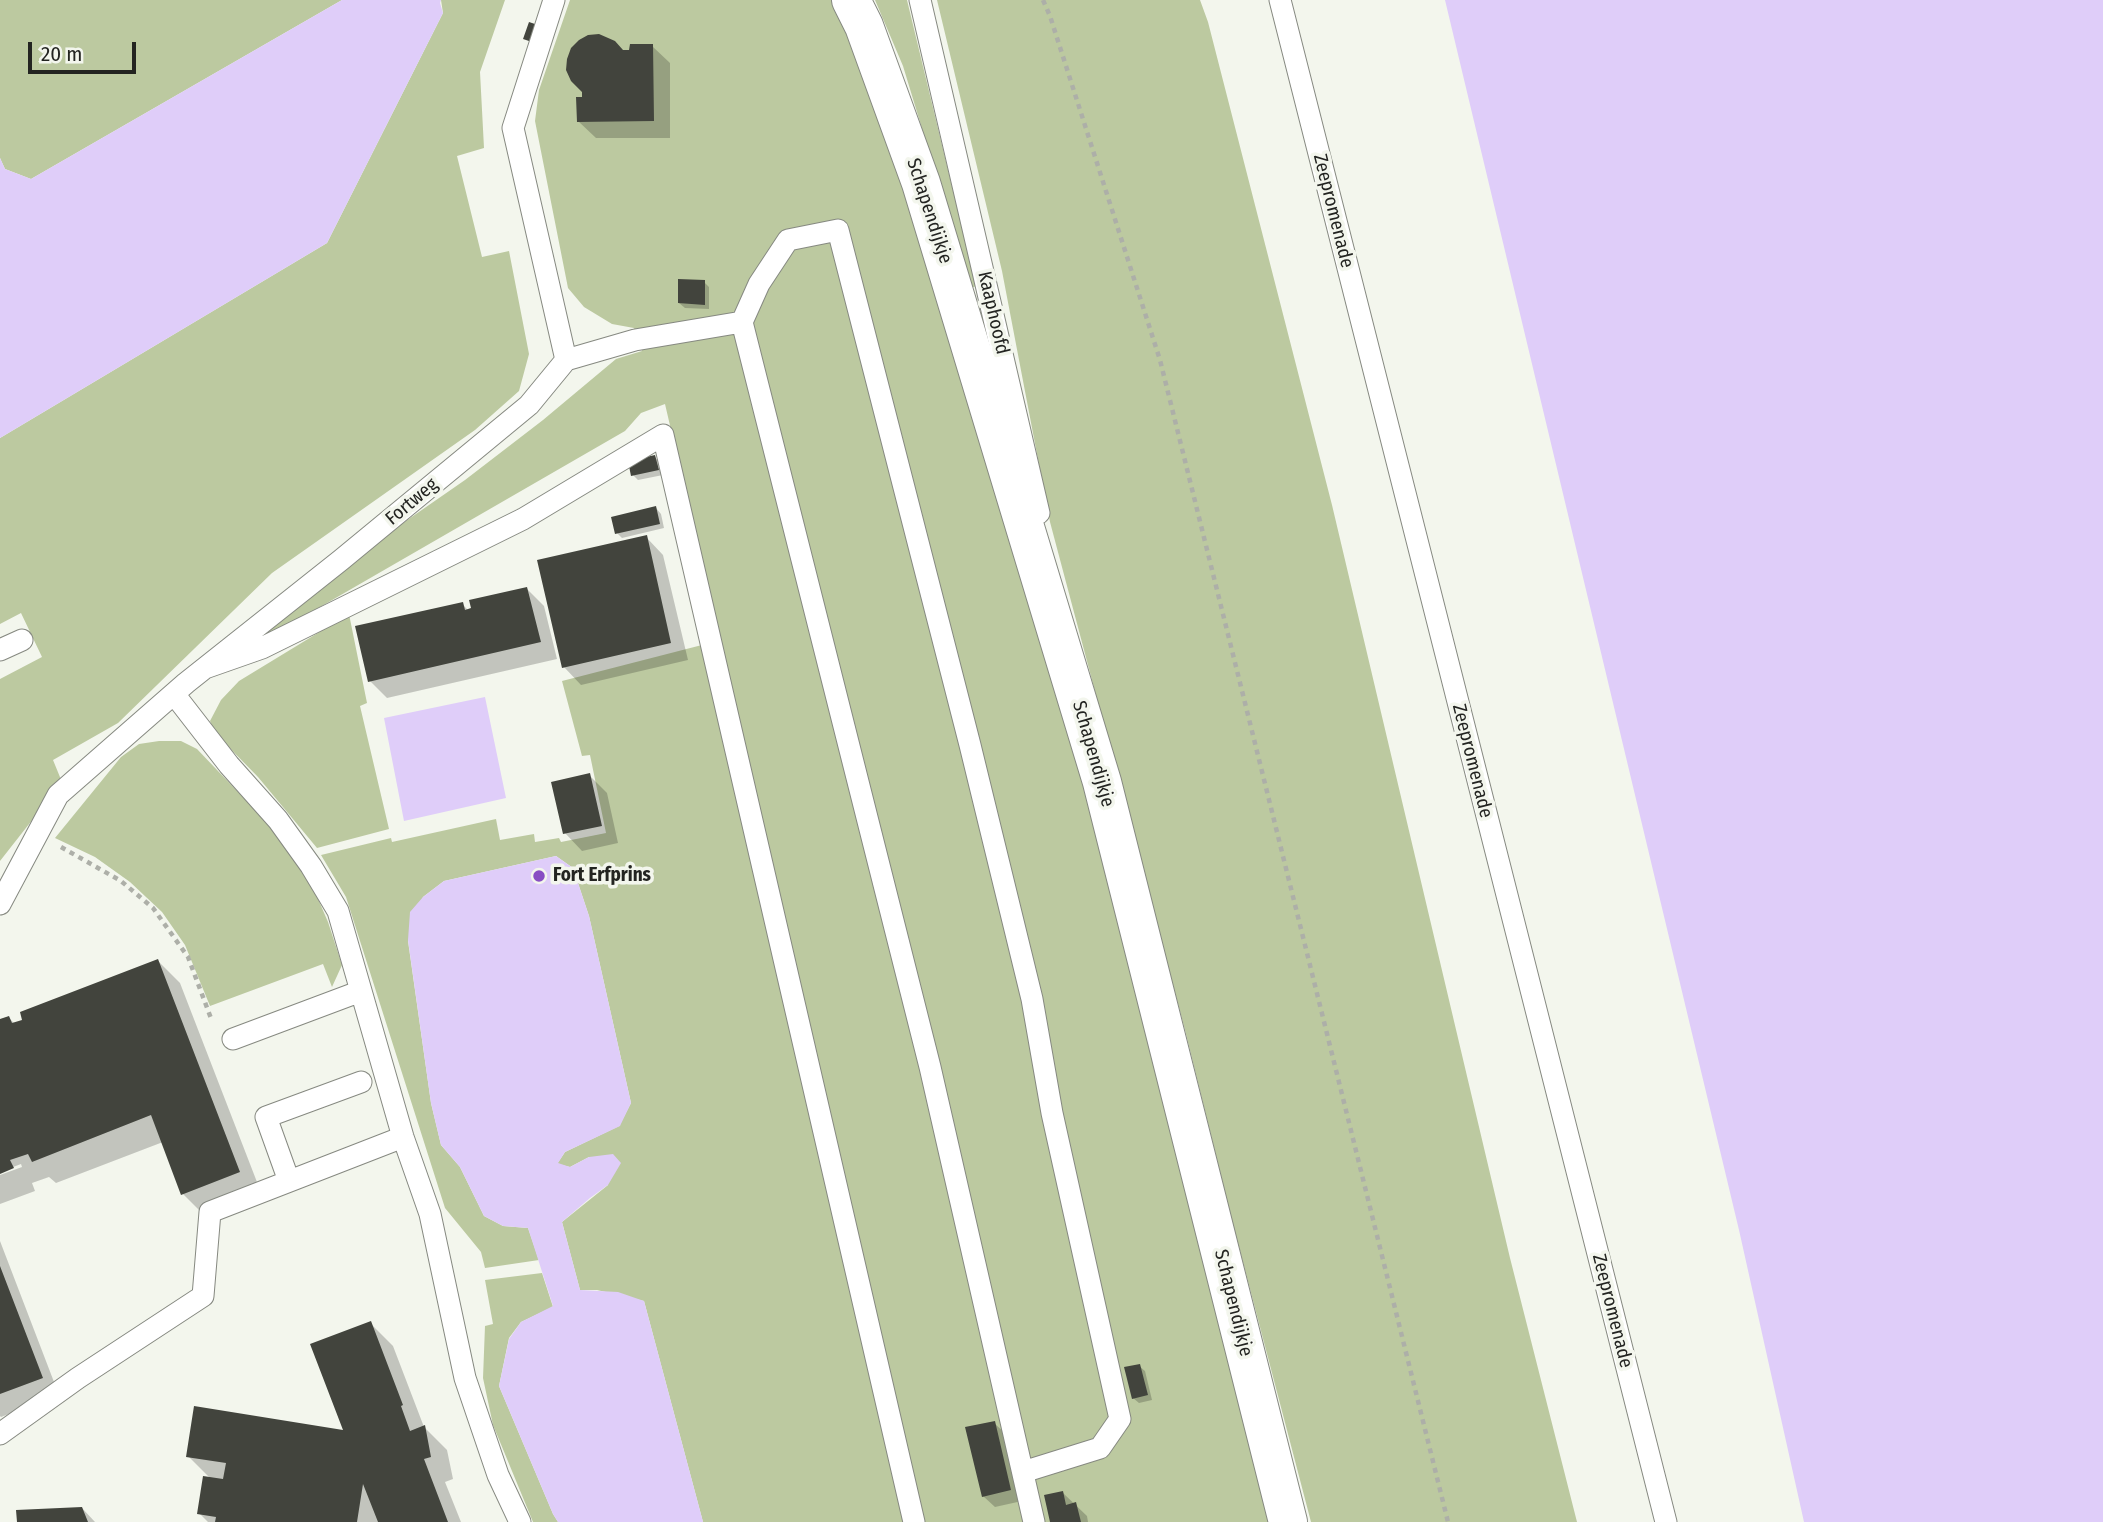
<!DOCTYPE html>
<html>
<head>
<meta charset="utf-8">
<style>
	body { margin:0 }
	#map { position:relative; width:2103px; height:1522px; overflow:hidden; background:#f3f6ed; font-family:"Fira Sans Condensed",sans-serif }
	canvas { display:block }
	.scale { position:absolute; left:28px; top:42px; width:108px; height:32px; box-sizing:border-box; border:4px solid #232421; border-top:0; padding-left:9px; font-size:21px; line-height:24px; white-space:nowrap; color:#232421; -webkit-text-stroke:5px #f3f6ed; paint-order:stroke }
</style>
</head>
<body>
<div id="map">
<canvas width="2103" height="1522"></canvas>
<div class="scale">20 m</div>
</div>
<script>
const g = document.querySelector('canvas').getContext('2d');
g.lineJoin = 'round';
function fill(path, color) {
  g.fillStyle = color;
  g.fill(path, 'evenodd');
}
function poly(rows) {
  const path = new Path2D();
  for (const r of rows) {
    path.moveTo(r[0], r[1]);
    for (let i = 2; i < r.length; i += 2) path.lineTo(r[i], r[i + 1]);
  }
  return path;
}
function strokePath(path, color, width, dash) {
  g.strokeStyle = color;
  g.lineWidth = width;
  g.lineCap = dash ? 'butt' : 'round';
  g.setLineDash(dash || []);
  g.stroke(path);
}
function write(font, color, halo, rows, align = 'center') {
  g.font = font + ' "Fira Sans Condensed",sans-serif';
  g.lineWidth = 7;
  g.setLineDash([]);
  g.textBaseline = 'middle';
  g.strokeStyle = halo;
  g.fillStyle = color;
  for (const [text, x, y, turn = 0] of rows) {
    g.save();
    g.translate(x, y);
    g.rotate((+turn || 0) * Math.PI / 180);
    g.textAlign = isNaN(turn) ? turn : align;
    if (halo) g.strokeText(text, 0, 0);
    g.fillText(text, 0, 0);
    g.restore();
  }
}
fill(poly([
	[0,0,342,0,31,179,5,169,0,158],
	[441,0,505,0,480,72,484,148,457,156,482,257,509,251,529,354,519,391,475,430,272,573,118,723,53,760,62,782,0,861,0,679,42,657,21,613,0,624,0,438,327,243,443,13],
	[570,0,832,0,866,70,890,135,1104,852,1271,1522,925,1522,665,404,641,413,625,431,249,648,256,625,465,480,543,420,616,359,642,351,634,328,612,324,584,307,568,288,535,121,539,90],
	[875,0,907,0,976,286,967,290,934,168,903,66],
	[937,0,1200,0,1208,22,1332,505,1510,1258,1577,1522,1311,1522,1232,1220,1185,1030,1050,522,1002,271],
	[349,614,367,703,360,706,389,829,317,848,258,777,215,733,210,721,221,700,239,681],
	[702,645,905,1522,703,1522,644,1301,597,1290,580,1290,562,1222,608,1185,589,1157,570,1167,557,1164,565,1152,619,1126,631,1103,589,916,573,868,556,856,444,881,423,897,408,941,431,1103,441,1145,460,1167,484,1216,503,1226,528,1228,539,1260,485,1268,481,1252,445,1208,346,897,321,855,391,838,392,842,496,819,500,840,534,834,535,842,559,838,561,842,606,833,590,755,582,756,562,681],
	[159,741,181,741,197,749,280,836,309,878,328,922,342,965,332,987,323,964,210,1006,185,945,162,912,130,882,95,857,55,838,121,757,139,744],
	[542,1273,553,1307,521,1322,509,1338,499,1386,553,1514,558,1522,533,1522,493,1425,483,1378,485,1326,493,1324,485,1280]
]), '#bcc9a0');
fill(poly([
	[342,0,441,0,440,3,443,13,327,243,0,438,0,158,5,169,31,179],
	[1445,0,2103,0,2103,1522,1804,1522,1739,1230],
	[485,697,506,798,404,821,384,718],
	[556,856,573,868,589,916,631,1103,620,1126,565,1152,558,1163,570,1167,589,1157,613,1154,621,1163,608,1185,590,1198,562,1222,580,1290,618,1292,644,1301,703,1522,558,1522,553,1514,499,1386,509,1339,521,1322,553,1306,528,1228,503,1226,484,1216,460,1167,441,1145,431,1103,408,940,410,912,423,897,444,881]
]), '#dfcdf9');
fill(poly([
	[652,46,670,63,670,138,596,138,578,121,584,99,624,52],
	[704,282,709,287,709,309,685,308,679,303],
	[655,457,660,463,663,475,638,480,633,475],
	[656,508,661,514,664,528,622,538,617,533],
	[646,537,663,555,688,660,581,685,564,667],
	[527,589,544,606,557,659,387,698,370,681,462,604,469,611],
	[589,775,607,793,618,843,582,851,565,833],
	[158,961,180,983,262,1195,205,1216,183,1194,163,1142,56,1183,49,1177,32,1183,35,1191,0,1204,0,1175,22,1167,21,1164,0,1172,0,1021,9,1018,15,1024],
	[0,1241,59,1395,1,1417,0,1416],
	[370,1323,393,1346,424,1427,447,1450,453,1479,445,1482,461,1522,208,1522,199,1513,211,1479,188,1456,345,1432],
	[1139,1366,1145,1371,1152,1400,1139,1403,1133,1398],
	[994,1423,1006,1434,1022,1501,995,1507,983,1496],
	[1063,1493,1087,1516,1088,1522,1052,1522],
	[82,1508,95,1522,18,1522]
]), '#0003');
fill(poly([
	[529,22,538,25,532,42,523,39],
	[599,34,615,41,623,50,629,50,630,44,653,44,654,121,577,122,576,97,582,97,582,92,571,81,566,70,567,59,571,48,579,40,588,35],
	[678,279,705,280,705,305,678,303],
	[655,455,659,470,631,476,628,461],
	[656,506,660,524,615,534,611,517],
	[647,535,671,643,562,668,537,560],
	[527,587,541,642,368,682,355,626,463,602,465,610,471,608,469,600],
	[590,773,602,826,563,834,551,782],
	[158,959,240,1172,181,1195,151,1115,32,1162,28,1154,10,1160,14,1168,0,1174,0,1019,9,1016,12,1023,22,1020,20,1012],
	[0,1266,43,1378,0,1394],
	[371,1321,403,1405,401,1406,410,1431,425,1425,431,1457,424,1459,448,1522,378,1522,363,1484,357,1522,215,1522,216,1517,197,1514,203,1476,223,1479,226,1463,186,1457,194,1406,343,1430,310,1344],
	[1140,1364,1148,1395,1132,1399,1124,1367],
	[995,1421,1011,1490,982,1497,965,1427],
	[1063,1491,1066,1505,1076,1502,1081,1522,1050,1522,1044,1495],
	[82,1507,88,1522,17,1522,16,1510]
]), '#42443d');
const lane = poly([
	[920,0,1039,513],
	[1280,0,1666,1522],
	[742,322,759,284,788,240,838,230,970,745,1032,999,1052,1113,1120,1419,1100,1448,1023,1472],
	[566,360,635,340,742,322,930,1067,1034,1522],
	[0,650,22,640],
	[205,668,262,648,523,519,663,435,914,1522],
	[174,694,229,765,278,820,311,866,338,911,403,1137,430,1214,465,1378,498,1475,520,1522],
	[0,904,58,795,186,683,341,560,529,405,566,360,513,128,554,0],
	[233,1039,361,991],
	[289,1181,266,1117,361,1082],
	[0,1434,78,1378,203,1296,210,1212,403,1137]
]);
const street = poly([
	[851,0,864,26,921,183,1102,782,1288,1522]
]);
strokePath(lane, '#868981', 23);
strokePath(street, '#868981', 40);
strokePath(poly([
	[1043,0,1050,16,1160,360,1448,1522],
	[61,847,121,881,153,908,188,957,212,1021]
]), '#adafa8', 4.5, [5, 5]);
strokePath(lane, '#fff', 21);
strokePath(street, '#fff', 38);
for (const [x, y, r, color] of [
	[539,876,7,"#884dc3"]
]) {
  const dot = new Path2D();
  dot.arc(x, y, r, 0, 2 * Math.PI);
  g.fillStyle = color;
  g.fill(dot);
  strokePath(dot, '#f3f6ed', 2.5);
}
write('19px', '#232421', '#f3f6ed', [
	["Schapendijkje",929,211,72],
	["Zeepromenade",1333,211,76],
	["Kaaphoofd",993,313,77],
	["Fortweg",412,502,-40],
	["Schapendijkje",1093,754,74],
	["Zeepromenade",1472,761,76],
	["Schapendijkje",1233,1303,76],
	["Zeepromenade",1612,1311,76]
]);
write('bold 19px', '#232421', '#f3f6ed', [
	["Fort Erfprins",553,876]
], 'left');
</script>
</body>
</html>
